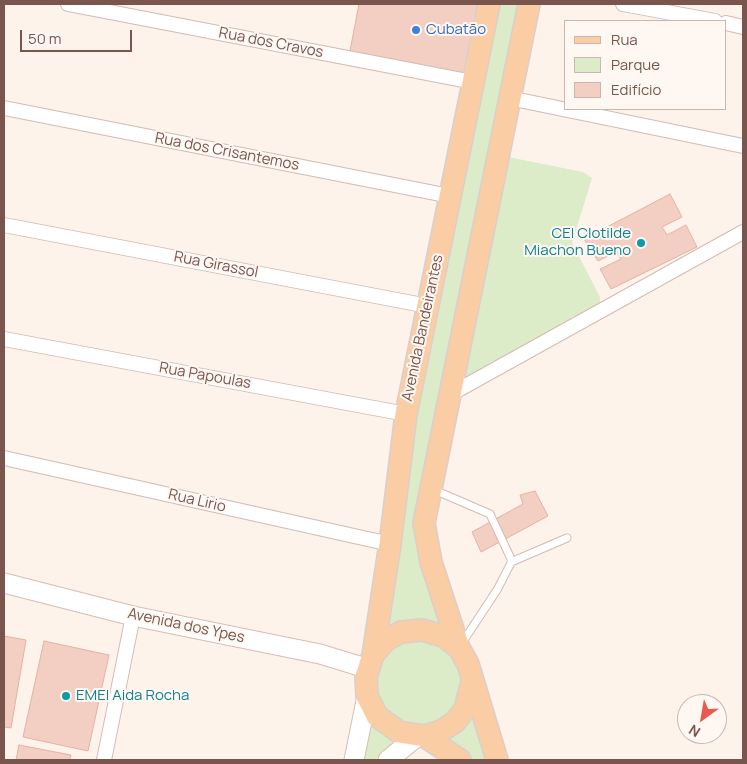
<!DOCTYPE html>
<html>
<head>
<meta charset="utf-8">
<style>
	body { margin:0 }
	#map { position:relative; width:747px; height:764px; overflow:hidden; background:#fdf3eb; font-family:Manrope,sans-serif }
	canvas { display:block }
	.frame { position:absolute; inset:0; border:5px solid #79554d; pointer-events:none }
	.legend { position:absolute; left:564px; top:20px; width:162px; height:90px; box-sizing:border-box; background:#fff8f2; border:1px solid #c9b7b0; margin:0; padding:6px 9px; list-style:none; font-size:15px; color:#79554d }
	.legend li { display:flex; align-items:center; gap:10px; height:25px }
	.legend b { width:25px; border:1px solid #c9b7b0 }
	.north { position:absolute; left:677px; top:694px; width:50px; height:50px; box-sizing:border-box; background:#fff8f2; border:1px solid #c9b7b0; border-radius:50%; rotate:212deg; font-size:14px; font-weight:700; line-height:20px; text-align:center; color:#79554d }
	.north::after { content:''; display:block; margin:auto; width:18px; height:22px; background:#e75a50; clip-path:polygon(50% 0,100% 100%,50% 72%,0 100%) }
	.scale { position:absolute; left:20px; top:30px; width:112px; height:22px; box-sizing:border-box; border:2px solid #79554d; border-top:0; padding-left:6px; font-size:15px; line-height:18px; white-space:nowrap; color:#79554d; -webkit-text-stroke:4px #fff8f2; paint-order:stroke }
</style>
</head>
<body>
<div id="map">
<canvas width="747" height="764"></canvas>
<div class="frame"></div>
<ul class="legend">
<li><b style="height:6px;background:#fbcda4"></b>Rua</li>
<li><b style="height:14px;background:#dcecc8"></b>Parque</li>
<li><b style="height:14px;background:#f3cec2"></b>Edifício</li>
</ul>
<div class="north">N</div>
<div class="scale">50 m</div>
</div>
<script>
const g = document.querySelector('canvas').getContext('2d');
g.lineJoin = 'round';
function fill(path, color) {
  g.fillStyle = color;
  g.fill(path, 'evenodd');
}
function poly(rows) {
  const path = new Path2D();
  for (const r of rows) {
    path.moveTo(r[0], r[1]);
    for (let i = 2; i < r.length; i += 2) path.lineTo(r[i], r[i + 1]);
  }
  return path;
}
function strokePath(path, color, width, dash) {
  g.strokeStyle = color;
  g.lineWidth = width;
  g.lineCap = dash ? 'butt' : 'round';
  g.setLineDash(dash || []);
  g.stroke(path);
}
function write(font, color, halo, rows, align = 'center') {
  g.font = font + ' Manrope,sans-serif';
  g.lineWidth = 4;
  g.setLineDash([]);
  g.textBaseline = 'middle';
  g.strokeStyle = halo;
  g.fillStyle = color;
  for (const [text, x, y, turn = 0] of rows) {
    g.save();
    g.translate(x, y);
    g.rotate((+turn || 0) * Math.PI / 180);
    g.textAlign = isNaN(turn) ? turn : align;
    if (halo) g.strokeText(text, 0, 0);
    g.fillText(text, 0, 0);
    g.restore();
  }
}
fill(poly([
	[495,4,522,4,420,504,450,635,382,638,416,388],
	[503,156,583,172,592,178,572,243,600,297,600,306,459,383],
	[420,633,446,642,468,680,462,704,427,730,405,727,387,714,371,685,375,662,393,640],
	[369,707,409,739,383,760,357,760],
	[469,708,493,760,466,760,437,738]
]), '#dcecc8');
const building = poly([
	[359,4,483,4,468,76,349,56,359,4],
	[670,194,682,217,662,227,667,235,686,225,697,247,611,289,600,269,621,259,616,252,598,261,584,239,670,194],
	[535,491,548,516,481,552,472,532,523,504,520,495,535,491],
	[4,636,26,640,11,728,4,727,4,636],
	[44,641,109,655,88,751,23,737,44,641],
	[19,745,71,755,70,760,16,760,19,745]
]);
fill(building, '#f3cec2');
strokePath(building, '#e6b1a2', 1);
const service = poly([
	[432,489,490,514,512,561,497,590,462,643],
	[511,562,567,538]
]);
const minor = poly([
	[68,4,473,82],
	[623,4,715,21],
	[726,23,743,27],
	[509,98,743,146],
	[4,108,450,196],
	[4,225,428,306],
	[4,339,406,414],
	[449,395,743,232],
	[4,458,390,544],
	[104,760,133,616]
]);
const secondary = poly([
	[4,583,133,616,320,654,369,669],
	[354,760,367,696],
	[388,760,419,735]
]);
const primary = poly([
	[459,648,431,562,424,523,529,4],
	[373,655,390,544,406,414,489,4],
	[472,682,465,709,455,722,441,731,424,736,399,732,377,716,367,696,366,677,373,655,386,640,401,632,422,630,443,636,459,648,468,664,497,760],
	[424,736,460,760]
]);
strokePath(service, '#d3bbb2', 9);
strokePath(minor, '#d3bbb2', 16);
strokePath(secondary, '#d8bcb2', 21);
strokePath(primary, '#d9cfcd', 24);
strokePath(service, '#fff', 7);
strokePath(minor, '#fff', 14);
strokePath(secondary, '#fff', 19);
strokePath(primary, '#fbcda4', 21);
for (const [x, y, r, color] of [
	[416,30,5,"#3f7fe0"],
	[641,243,5,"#0f9aa8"],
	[66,696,5,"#0f9aa8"]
]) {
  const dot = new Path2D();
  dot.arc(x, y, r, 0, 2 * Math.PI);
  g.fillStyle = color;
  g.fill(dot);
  strokePath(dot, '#fff8f2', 2);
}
write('15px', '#366cbe', '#fff8f2', [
	["Cubatão",426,30]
], 'left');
write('15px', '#79554d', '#fff8f2', [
	["Rua dos Cravos",271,43,11],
	["Rua dos Crisantemos",227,152,11],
	["Rua Girassol",216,265,11],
	["Avenida Bandeirantes",423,328,-78],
	["Rua Papoulas",205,376,10],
	["Rua Lirio",197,501,13],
	["Avenida dos Ypes",186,626,12]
]);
write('15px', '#0d838f', '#fff8f2', [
	["CEI Clotilde",631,234],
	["Miachon Bueno",631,251],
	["EMEI Aida Rocha",76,696,"left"]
], 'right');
</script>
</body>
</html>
